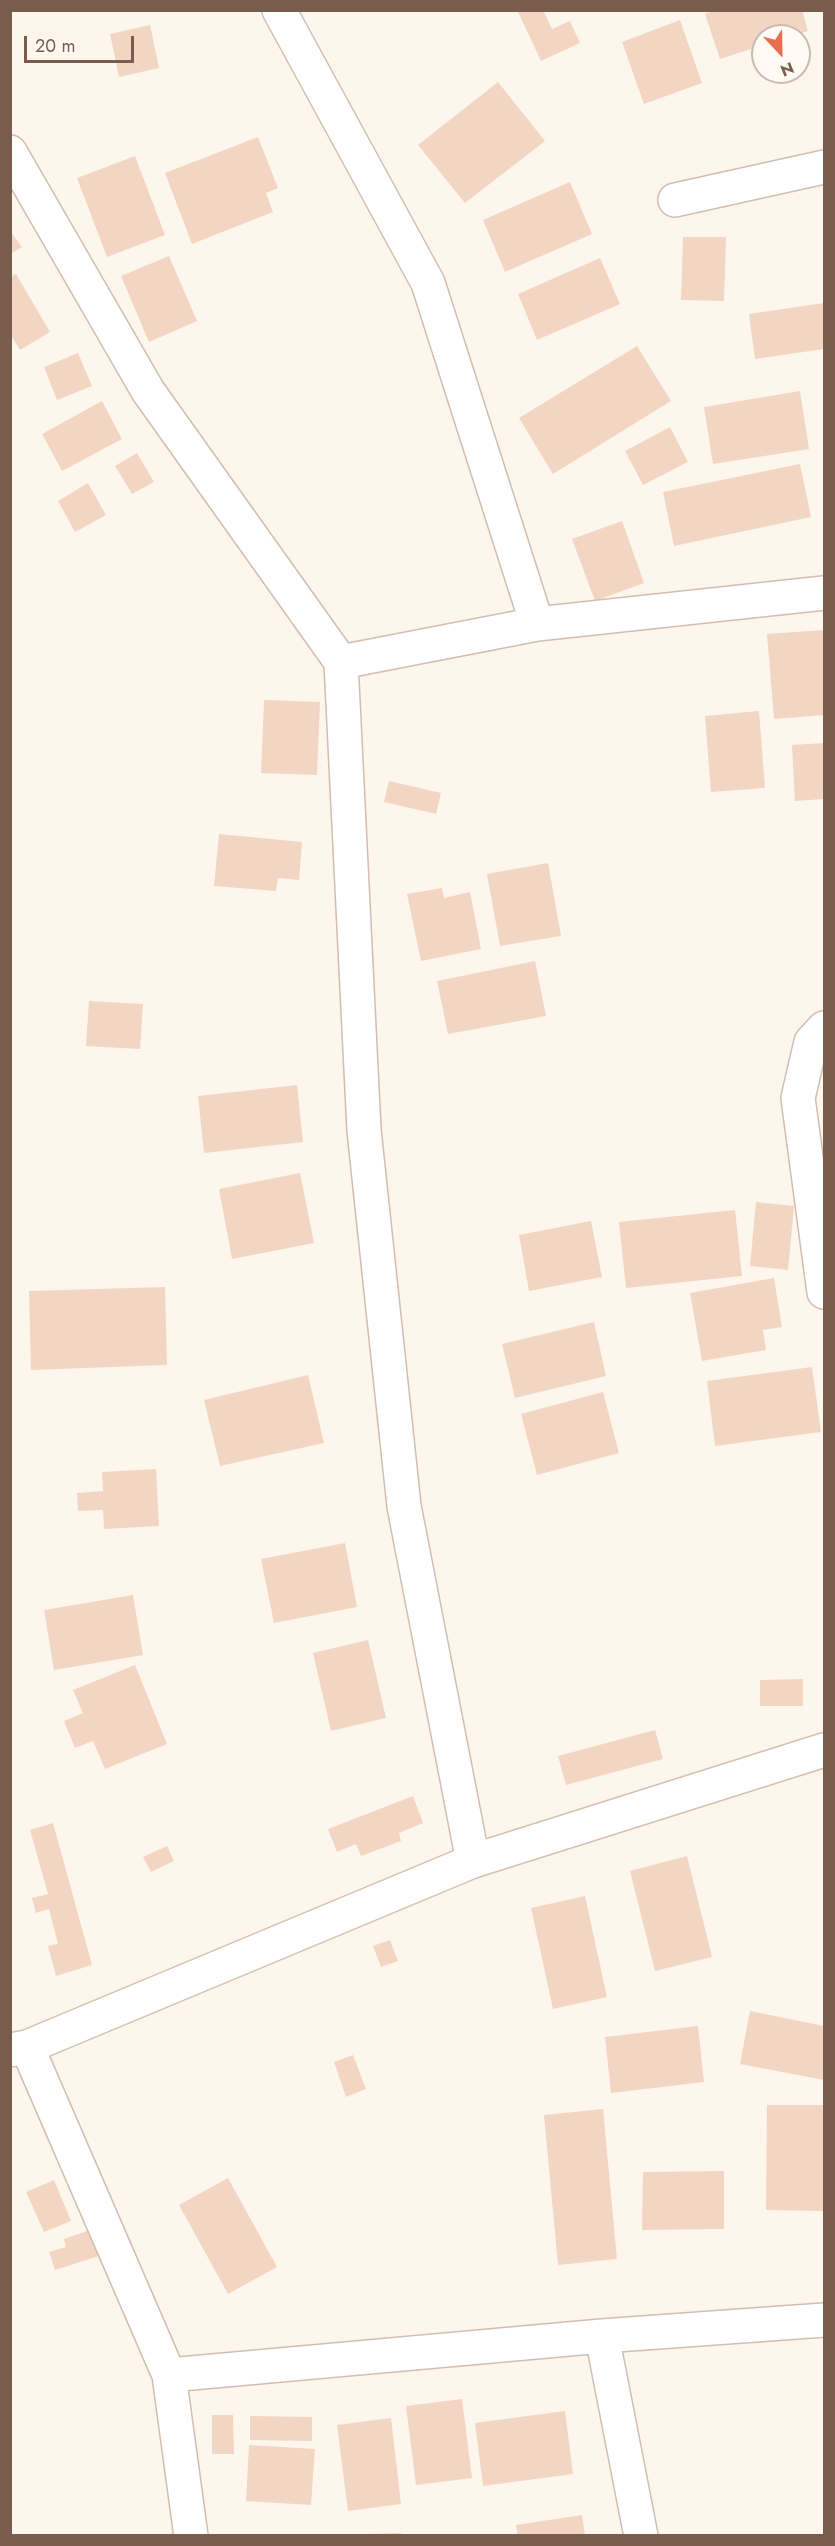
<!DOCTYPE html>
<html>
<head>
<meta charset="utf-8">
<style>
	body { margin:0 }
	#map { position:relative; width:835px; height:2546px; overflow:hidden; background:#fdf6ec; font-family:Jost,sans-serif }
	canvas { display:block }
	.frame { position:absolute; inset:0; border:12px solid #7a5c4d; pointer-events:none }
	.north { position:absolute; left:751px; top:24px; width:60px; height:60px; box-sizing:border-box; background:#fffaf3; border:2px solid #cabbb1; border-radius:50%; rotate:158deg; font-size:16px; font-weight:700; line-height:24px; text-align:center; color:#7a5c4d }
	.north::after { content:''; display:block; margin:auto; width:21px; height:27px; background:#e76f51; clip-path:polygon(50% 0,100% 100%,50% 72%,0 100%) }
	.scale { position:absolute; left:24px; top:36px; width:110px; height:27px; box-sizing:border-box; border:3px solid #7a5c4d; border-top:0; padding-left:8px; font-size:18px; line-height:21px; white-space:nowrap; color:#7a5c4d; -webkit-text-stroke:4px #fffaf3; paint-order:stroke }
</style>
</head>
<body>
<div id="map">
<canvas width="835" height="2546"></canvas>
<div class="frame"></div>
<div class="north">N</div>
<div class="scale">20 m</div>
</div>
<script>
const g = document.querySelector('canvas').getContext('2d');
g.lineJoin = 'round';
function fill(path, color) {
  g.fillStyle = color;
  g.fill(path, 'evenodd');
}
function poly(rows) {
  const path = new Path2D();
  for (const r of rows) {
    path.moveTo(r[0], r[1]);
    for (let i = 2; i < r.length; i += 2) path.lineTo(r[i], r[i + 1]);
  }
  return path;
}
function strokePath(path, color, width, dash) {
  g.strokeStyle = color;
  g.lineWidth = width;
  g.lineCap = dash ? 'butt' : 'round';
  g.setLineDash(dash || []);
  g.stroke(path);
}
fill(poly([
	[517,10,543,10,552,29,570,21,580,43,541,61],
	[715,10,802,10,808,31,792,36,763,36,763,45,720,59,705,14],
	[680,20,702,83,644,104,622,42],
	[150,25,159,68,119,77,110,34],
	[498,82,545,141,465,203,418,145],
	[258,137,278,188,266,193,273,212,192,244,165,173],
	[135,156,165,235,107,257,77,178],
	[570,182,592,234,505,272,483,220],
	[10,231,22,247,10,254],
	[683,237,726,237,724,301,681,300],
	[169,256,197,321,149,342,121,276],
	[600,258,620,304,537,340,518,294],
	[16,274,50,332,20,350,10,334,10,277],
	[824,303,824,349,755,359,749,314],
	[637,346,671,401,553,474,519,418],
	[78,353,92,386,57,400,44,367],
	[800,391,809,449,713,464,704,407],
	[102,401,122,439,62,471,42,434],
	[670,427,688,462,643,485,625,451],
	[137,453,154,482,132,494,115,466],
	[800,464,811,517,674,546,663,492],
	[88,483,106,515,75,532,58,501],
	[622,521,644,583,595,601,572,539],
	[824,630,824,715,774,719,767,634],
	[264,700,320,702,317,775,261,773],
	[759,711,765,788,711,792,705,716],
	[824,743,824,799,795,801,792,745],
	[389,781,441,793,436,814,384,802],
	[219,834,302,842,299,880,278,878,276,891,214,886],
	[548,863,561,936,500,946,487,874],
	[442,888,444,898,470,892,481,949,421,961,407,894],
	[535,961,546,1016,448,1034,437,981],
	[89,1001,143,1004,140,1049,86,1046],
	[297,1085,303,1142,204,1153,198,1096],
	[300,1173,314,1243,232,1259,219,1189],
	[756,1202,794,1206,788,1270,750,1266],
	[735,1210,742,1276,626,1288,619,1222],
	[591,1221,602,1277,529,1291,519,1235],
	[774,1278,782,1327,763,1330,766,1350,702,1361,690,1293],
	[165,1287,167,1365,31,1370,29,1291],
	[594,1322,606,1376,515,1398,502,1344],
	[812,1367,821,1432,715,1446,707,1381],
	[308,1375,324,1443,220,1466,204,1400],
	[603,1392,619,1453,537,1475,521,1414],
	[156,1469,159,1526,104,1529,103,1510,78,1511,77,1493,103,1491,102,1472],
	[345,1543,357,1607,274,1623,261,1559],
	[133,1595,143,1655,54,1670,44,1610],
	[368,1640,386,1718,331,1731,313,1653],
	[135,1665,167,1744,105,1769,93,1741,75,1748,64,1721,83,1713,73,1690],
	[803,1679,803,1706,760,1706,760,1680],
	[655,1730,663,1759,566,1785,558,1756],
	[413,1796,423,1823,399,1833,401,1841,361,1856,356,1844,337,1852,328,1829],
	[53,1823,92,1965,56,1976,48,1946,58,1944,49,1909,36,1913,32,1898,48,1894,30,1830],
	[167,1846,174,1861,151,1872,143,1857],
	[687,1856,712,1957,655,1971,630,1871],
	[585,1896,607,1997,553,2009,531,1908],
	[390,1940,398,1961,381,1967,373,1946],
	[750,2011,824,2026,824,2080,740,2064],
	[698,2026,704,2082,611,2093,605,2037],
	[353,2055,366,2089,346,2097,334,2062],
	[767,2105,824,2105,824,2211,766,2210],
	[603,2109,617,2259,558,2265,544,2115],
	[724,2171,724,2229,642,2230,643,2172],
	[228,2178,277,2267,228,2294,179,2205],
	[54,2180,71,2221,44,2232,26,2192],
	[90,2230,99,2256,55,2270,49,2252,66,2247,64,2239],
	[462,2399,472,2478,416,2485,406,2406],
	[565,2411,573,2474,483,2486,475,2423],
	[212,2415,233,2415,234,2454,212,2454],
	[250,2416,312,2417,312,2441,250,2440],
	[391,2418,401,2504,348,2511,337,2425],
	[249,2445,315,2449,311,2505,246,2501],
	[582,2515,585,2536,518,2536,516,2525],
	[401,2533,401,2536,364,2536,364,2534]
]), '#f3d5c3');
const street = poly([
	[279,10,428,283,537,624],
	[10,152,148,391,341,662,537,624,824,593],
	[675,200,824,167],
	[341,662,364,1130,404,1506,473,1861],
	[824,1028,811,1042,798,1098,824,1292],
	[27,2047,169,2375,602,2336,824,2320],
	[602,2336,641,2536],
	[169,2375,191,2536]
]);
const secondary = poly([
	[10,2050,27,2047,473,1861,824,1750]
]);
strokePath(street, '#d1beb0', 36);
strokePath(secondary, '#d6c0b0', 36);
strokePath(street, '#fff', 33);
strokePath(secondary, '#fff', 33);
</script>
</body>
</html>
